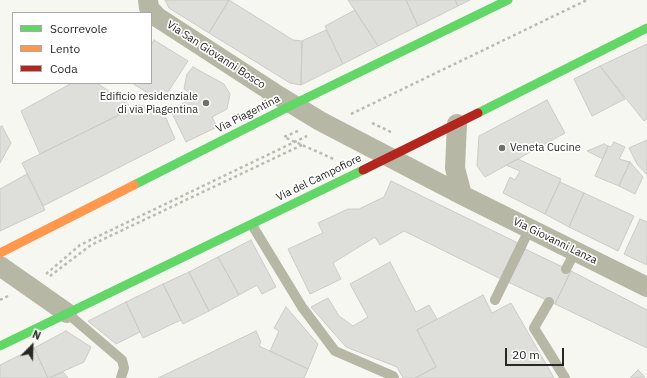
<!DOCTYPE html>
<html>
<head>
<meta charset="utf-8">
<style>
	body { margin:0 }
	#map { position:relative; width:647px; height:378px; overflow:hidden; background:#f7f7f2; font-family:"IBM Plex Sans",sans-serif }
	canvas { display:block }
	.legend { position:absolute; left:12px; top:12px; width:140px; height:72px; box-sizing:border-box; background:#fff; border:1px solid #a9a9a7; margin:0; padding:5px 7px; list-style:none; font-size:12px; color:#272823 }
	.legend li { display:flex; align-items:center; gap:8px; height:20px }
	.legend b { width:20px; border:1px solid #a9a9a7 }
	.north { position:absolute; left:12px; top:326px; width:40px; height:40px; -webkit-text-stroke:3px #fff; paint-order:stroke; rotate:23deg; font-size:11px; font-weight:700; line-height:16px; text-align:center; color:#272823 }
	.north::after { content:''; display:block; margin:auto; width:14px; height:18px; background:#272823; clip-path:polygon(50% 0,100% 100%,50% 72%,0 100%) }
	.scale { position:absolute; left:505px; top:348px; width:59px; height:18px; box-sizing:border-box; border:2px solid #272823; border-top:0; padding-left:5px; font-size:12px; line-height:14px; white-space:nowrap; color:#272823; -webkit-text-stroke:3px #fff; paint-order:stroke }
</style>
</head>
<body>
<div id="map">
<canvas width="647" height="378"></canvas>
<ul class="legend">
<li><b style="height:5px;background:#63d668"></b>Scorrevole</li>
<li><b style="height:5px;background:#ff974d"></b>Lento</li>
<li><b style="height:5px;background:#b3261e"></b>Coda</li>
</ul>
<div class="north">N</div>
<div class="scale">20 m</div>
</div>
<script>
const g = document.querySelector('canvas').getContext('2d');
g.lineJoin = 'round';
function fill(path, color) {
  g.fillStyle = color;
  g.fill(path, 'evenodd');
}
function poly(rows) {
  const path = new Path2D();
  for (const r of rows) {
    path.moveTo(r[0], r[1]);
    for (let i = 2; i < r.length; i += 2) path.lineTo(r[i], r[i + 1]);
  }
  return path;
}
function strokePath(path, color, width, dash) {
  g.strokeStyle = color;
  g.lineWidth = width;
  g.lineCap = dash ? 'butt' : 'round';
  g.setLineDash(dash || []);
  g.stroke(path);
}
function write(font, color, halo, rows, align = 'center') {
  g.font = font + ' "IBM Plex Sans",sans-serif';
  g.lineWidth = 3.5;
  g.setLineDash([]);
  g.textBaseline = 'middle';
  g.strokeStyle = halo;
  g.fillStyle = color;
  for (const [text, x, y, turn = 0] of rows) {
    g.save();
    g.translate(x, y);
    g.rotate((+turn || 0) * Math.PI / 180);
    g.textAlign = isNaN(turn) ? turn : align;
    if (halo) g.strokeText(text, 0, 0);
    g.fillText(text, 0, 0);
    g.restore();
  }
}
const building = poly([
	[165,0,229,0,209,33,169,8,165,0],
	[229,0,293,40,302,41,301,85,290,83,209,33,229,0],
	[348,0,406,0,418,26,378,46,348,0],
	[406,0,455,0,458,6,418,26,406,0],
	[455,0,470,0,458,6,455,0],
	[355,10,378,46,343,64,325,26,355,10],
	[326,30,343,64,301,85,302,41,326,30],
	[154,40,188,61,168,92,162,96,151,95,132,83,151,83,151,45,154,40],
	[647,44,647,119,644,121,600,66,647,44],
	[600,66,625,99,592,116,574,79,600,66],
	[193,67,224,84,230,94,227,109,212,117,217,127,186,142,170,109,197,97,184,89,187,74,193,67],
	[72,83,97,83,133,108,40,154,21,111,72,83],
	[547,100,565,133,485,177,477,166,479,136,547,100],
	[139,105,163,111,175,139,43,206,22,163,139,105],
	[2,126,11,143,0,163,0,127,2,126],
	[647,140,647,175,637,164,629,148,647,140],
	[614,142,625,147,619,159,630,162,619,186,595,176,608,146,611,147,614,142],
	[604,144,608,146,603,159,587,151,604,144],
	[518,159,561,179,545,214,503,193,510,177,515,180,520,171,506,165,518,159],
	[630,162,643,177,635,194,619,186,630,162],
	[27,174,45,210,0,231,0,189,27,174],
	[391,181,518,243,501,279,404,231,380,245,375,237,333,263,341,279,310,294,288,249,323,233,318,223,348,209,359,209,384,197,391,181],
	[560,182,584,193,569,227,545,214,560,182],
	[584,193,634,216,618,251,569,227,584,193],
	[640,219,647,222,647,265,624,254,640,219],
	[251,240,276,287,262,294,257,285,239,295,218,257,251,240],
	[525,249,571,271,555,304,508,282,525,249],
	[218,257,239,295,209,311,189,272,218,257],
	[390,262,416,312,429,305,437,319,417,330,436,367,415,378,403,378,397,367,346,347,311,307,328,298,339,316,353,326,368,317,350,284,390,262],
	[571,271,647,310,647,348,555,304,571,271],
	[189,272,209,311,183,324,163,284,189,272],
	[163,284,181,320,143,338,126,302,163,284],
	[483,295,492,313,511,303,554,378,415,378,436,367,417,330,483,295],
	[126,302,140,332,116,344,88,321,126,302],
	[286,307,318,344,308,369,270,351,279,331,274,328,286,307],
	[66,331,91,347,84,362,48,378,34,348,66,331],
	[256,331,261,342,259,346,308,369,304,378,158,378,256,331],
	[34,348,48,378,0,378,0,365,34,348],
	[638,370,645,377,630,378,638,370],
	[63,372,68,378,50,378,63,372]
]);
fill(building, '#dededa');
strokePath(building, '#cbcbc7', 1);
strokePath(poly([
	[351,114,587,0],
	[372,123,393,133],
	[298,131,284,137,336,160],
	[46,274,80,245,307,136],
	[50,276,91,245,302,145],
	[0,300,8,296]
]), '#bbbbb0', 2.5, [3, 3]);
strokePath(poly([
	[252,225,302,307,335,351,393,376,394,378],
	[566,269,576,250],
	[495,300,530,228],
	[549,302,534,328,565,378],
	[67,313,122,360,124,368,121,378]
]), '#b6b7a5', 10);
strokePath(poly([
	[148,0,149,8,157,17,274,93,320,121,462,195,647,287],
	[457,124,455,168,462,195],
	[0,266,67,313]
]), '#b6b7a5', 20);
strokePath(poly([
	[478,113,647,28],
	[134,185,292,105,508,0],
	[0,346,363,170]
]), '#63d668', 9);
strokePath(poly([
	[0,253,134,185]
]), '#ff974d', 9);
strokePath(poly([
	[363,170,478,113]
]), '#b3261e', 9);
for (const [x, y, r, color] of [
	[206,103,4,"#70706b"],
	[502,148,4,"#70706b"]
]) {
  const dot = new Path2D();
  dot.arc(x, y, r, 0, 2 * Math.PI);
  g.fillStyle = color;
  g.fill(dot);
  strokePath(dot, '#fff', 1.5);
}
write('11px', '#272823', '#fff', [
	["Via San Giovanni Bosco",216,55,33],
	["Via Piagentina",248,114,-27],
	["Via del Campofiore",319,178,-26],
	["Via Giovanni Lanza",555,241,26]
]);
write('11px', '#272823', '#fff', [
	["Edificio residenziale",198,97],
	["di via Piagentina",198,110],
	["Veneta Cucine",510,148,"left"]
], 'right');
</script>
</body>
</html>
